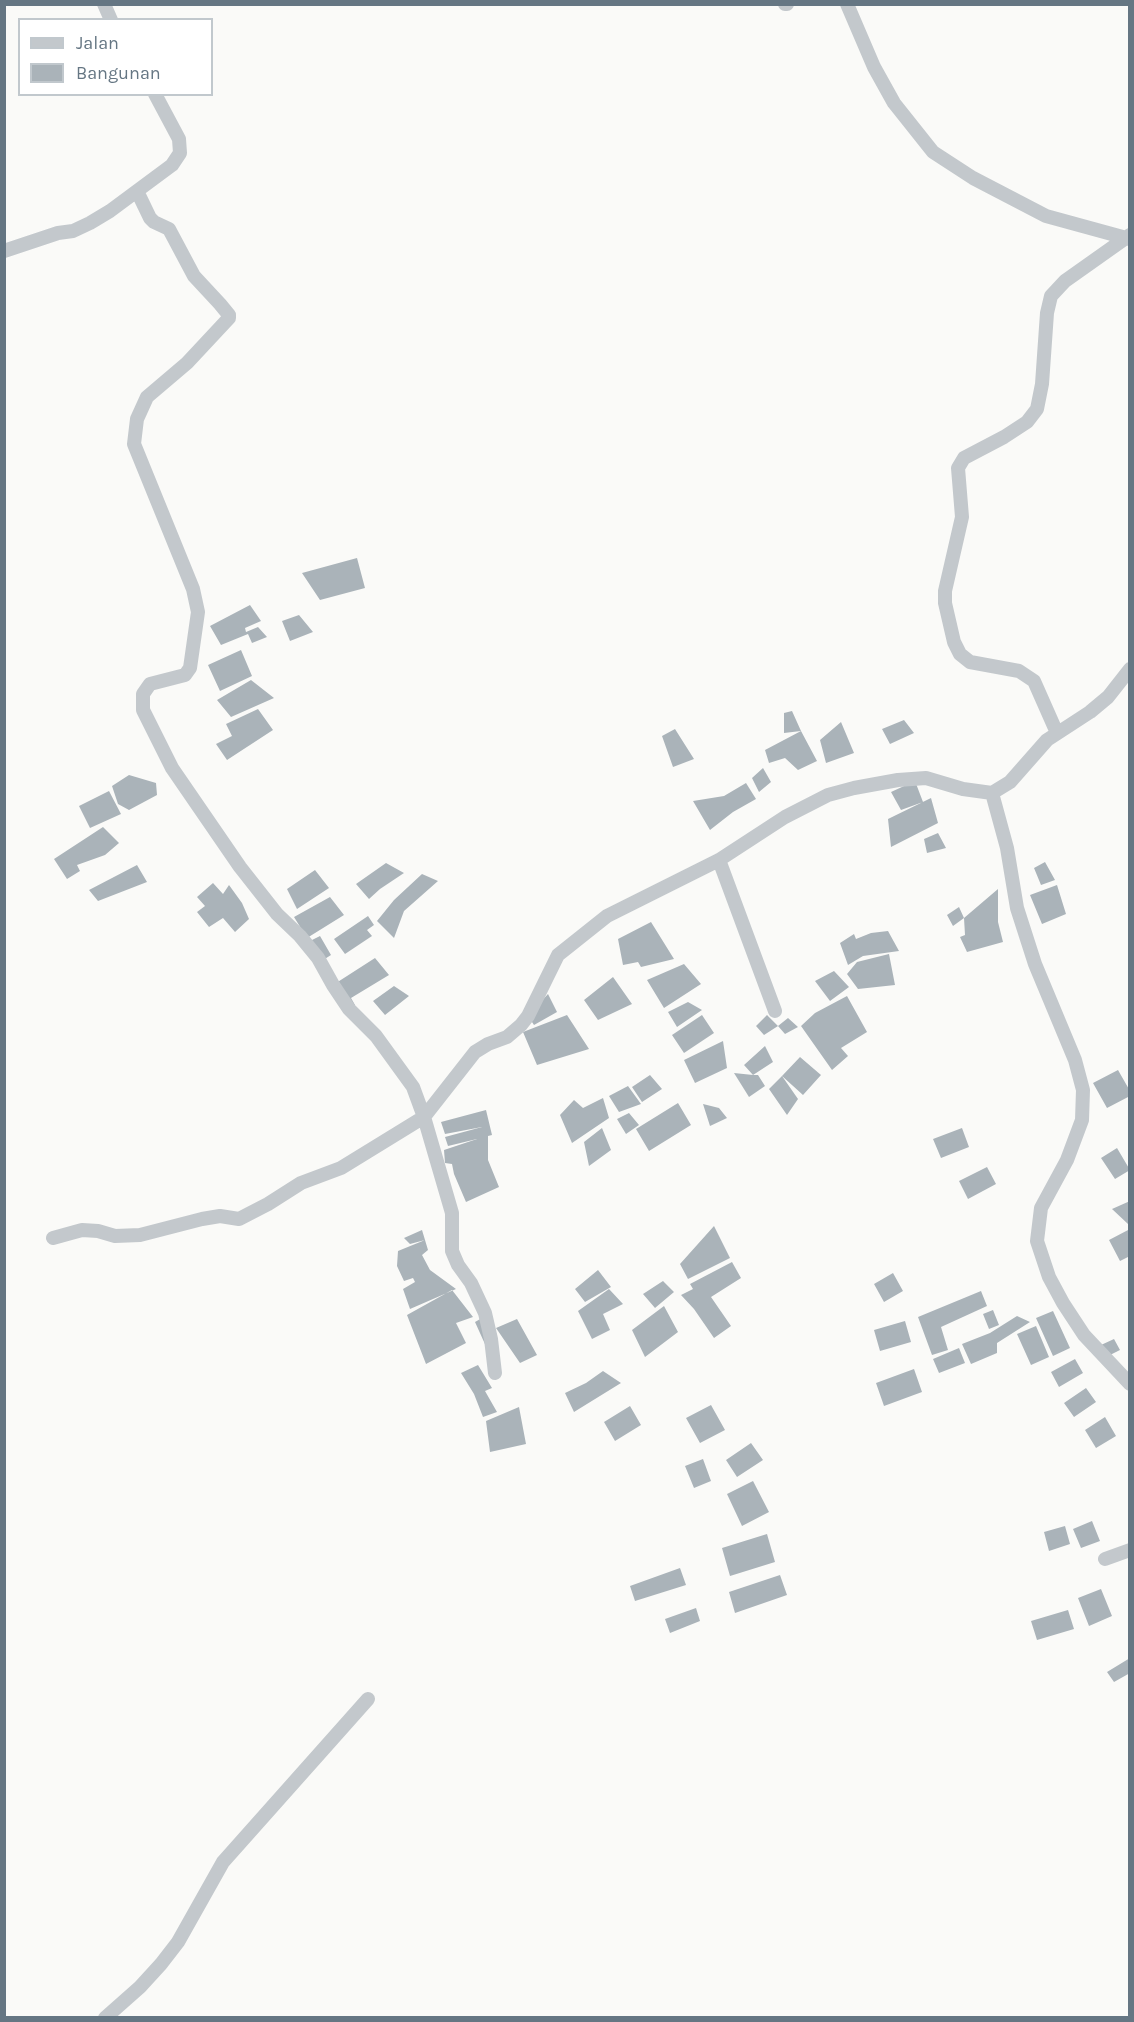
<!DOCTYPE html>
<html>
<head>
<meta charset="utf-8">
<style>
	body { margin:0 }
	#map { position:relative; width:1134px; height:2022px; overflow:hidden; background:#fafaf8; font-family:Karla,sans-serif }
	canvas { display:block }
	.frame { position:absolute; inset:0; border:6px solid #657683; pointer-events:none }
	.legend { position:absolute; left:18px; top:18px; width:195px; height:78px; box-sizing:border-box; background:#fff; border:2px solid #c1c8cd; margin:0; padding:8px 10px; list-style:none; font-size:18px; color:#657683 }
	.legend li { display:flex; align-items:center; gap:12px; height:30px }
	.legend b { width:30px; border:2px solid #c1c8cd }
</style>
</head>
<body>
<div id="map">
<canvas width="1134" height="2022"></canvas>
<div class="frame"></div>
<ul class="legend">
<li><b style="height:8px;background:#c3c8cc"></b>Jalan</li>
<li><b style="height:16px;background:#aab3b9"></b>Bangunan</li>
</ul>
</div>
<script>
const g = document.querySelector('canvas').getContext('2d');
g.lineJoin = 'round';
function fill(path, color) {
  g.fillStyle = color;
  g.fill(path, 'evenodd');
}
function poly(rows) {
  const path = new Path2D();
  for (const r of rows) {
    path.moveTo(r[0], r[1]);
    for (let i = 2; i < r.length; i += 2) path.lineTo(r[i], r[i + 1]);
  }
  return path;
}
function strokePath(path, color, width, dash) {
  g.strokeStyle = color;
  g.lineWidth = width;
  g.lineCap = dash ? 'butt' : 'round';
  g.setLineDash(dash || []);
  g.stroke(path);
}
fill(poly([
	[357,558,365,588,320,600,302,573],
	[250,605,261,621,245,628,246,632,258,627,267,637,252,643,248,634,221,645,210,626],
	[299,615,313,632,290,641,282,621],
	[241,650,252,676,220,691,208,665],
	[251,680,274,698,231,717,217,700],
	[258,709,273,730,227,760,216,744,232,736,226,724],
	[792,711,801,731,784,733,784,713],
	[904,720,914,733,890,744,882,729],
	[841,722,854,753,826,763,820,740],
	[675,729,694,759,673,767,662,736],
	[801,731,817,761,798,770,785,758,769,763,765,750],
	[763,768,771,782,759,792,752,778],
	[129,775,156,783,157,795,129,810,118,804,112,786],
	[915,781,923,802,901,810,891,792],
	[746,783,756,799,733,812,710,830,693,801,724,796],
	[109,791,121,814,90,828,79,806],
	[931,798,938,823,891,847,888,819],
	[103,827,119,843,105,855,77,865,80,871,67,879,54,859],
	[938,833,946,848,927,853,924,839],
	[1045,862,1055,880,1041,885,1034,868],
	[386,863,404,873,380,889,369,899,356,884],
	[137,865,147,882,98,901,89,890],
	[315,870,329,888,297,909,287,889],
	[422,874,438,881,404,911,394,938,377,921,394,900],
	[213,883,223,894,229,885,242,903,249,919,235,932,223,918,209,927,197,912,205,906,197,897],
	[1057,885,1066,914,1042,924,1030,895],
	[998,889,998,922,1003,942,967,952,960,937,965,935,964,918],
	[330,897,344,915,307,938,294,917],
	[959,907,964,918,953,926,947,915],
	[368,916,374,925,367,930,372,936,345,954,334,939],
	[651,922,674,959,641,967,638,962,623,965,618,939],
	[888,931,899,951,863,956,848,965,840,943,854,934,856,939,871,933],
	[320,936,331,955,320,962,306,943],
	[889,954,895,985,858,989,847,974,857,962],
	[375,958,389,975,351,998,355,1005,349,1009,333,985],
	[684,964,701,984,664,1008,647,980],
	[834,971,849,987,830,1001,815,981],
	[613,977,632,1004,598,1020,584,1000],
	[394,986,409,996,385,1015,373,1001],
	[548,994,557,1012,534,1025,528,1016],
	[847,996,867,1032,841,1048,848,1056,832,1070,801,1026,815,1013],
	[688,1002,702,1010,677,1027,668,1012],
	[567,1015,589,1049,537,1065,523,1032],
	[702,1015,714,1033,684,1053,672,1035],
	[767,1015,778,1026,788,1018,798,1027,785,1034,778,1026,764,1035,756,1026],
	[723,1041,727,1068,695,1083,684,1060],
	[765,1046,773,1062,753,1075,758,1075,765,1086,749,1097,734,1073,753,1075,744,1065],
	[800,1057,821,1075,803,1095,782,1076],
	[1118,1070,1130,1091,1130,1096,1107,1108,1093,1083],
	[650,1075,662,1089,642,1102,632,1087],
	[782,1076,798,1099,787,1115,769,1089],
	[628,1086,641,1104,619,1112,609,1096],
	[603,1098,609,1118,572,1143,560,1115,574,1100,583,1108],
	[678,1103,691,1125,649,1151,636,1129],
	[703,1104,719,1108,727,1118,710,1126],
	[486,1110,492,1135,488,1136,488,1160,499,1187,466,1202,454,1174,452,1164,445,1163,444,1150,477,1139,448,1146,445,1137,482,1127,445,1134,441,1122],
	[629,1113,639,1125,626,1134,617,1119],
	[602,1128,611,1150,589,1166,584,1142],
	[962,1128,969,1147,941,1158,933,1139],
	[1117,1148,1130,1170,1115,1179,1101,1158],
	[987,1167,996,1184,968,1199,959,1181],
	[1130,1201,1130,1223,1128,1224,1112,1209],
	[714,1226,730,1258,688,1279,680,1264],
	[1130,1229,1130,1256,1120,1261,1109,1240],
	[422,1230,428,1250,422,1255,430,1270,456,1289,410,1309,403,1289,415,1282,413,1278,404,1281,397,1266,398,1251,425,1240,410,1244,404,1238],
	[732,1262,741,1278,711,1297,731,1326,714,1338,694,1309,681,1295,693,1289,690,1284],
	[598,1270,611,1287,585,1302,575,1289],
	[893,1273,903,1291,884,1302,874,1284],
	[663,1281,674,1292,655,1308,643,1294],
	[609,1289,623,1304,603,1314,610,1330,592,1339,578,1311],
	[452,1290,473,1317,456,1323,466,1343,426,1364,407,1315],
	[981,1291,987,1306,941,1327,948,1350,932,1355,918,1317],
	[664,1306,678,1332,645,1357,632,1330],
	[993,1310,999,1325,989,1329,983,1314],
	[1053,1311,1070,1348,1053,1356,1036,1318],
	[1017,1316,1030,1322,997,1343,997,1353,971,1364,962,1344,990,1333],
	[482,1318,489,1353,475,1322],
	[517,1319,537,1355,520,1363,496,1328],
	[905,1321,911,1342,880,1351,874,1330],
	[1036,1326,1049,1357,1031,1365,1017,1334],
	[1114,1339,1120,1350,1110,1355,1101,1345],
	[959,1348,965,1363,939,1373,933,1359],
	[1075,1359,1083,1373,1059,1387,1051,1372],
	[478,1365,492,1388,485,1391,497,1412,483,1417,474,1394,461,1373],
	[914,1369,922,1392,884,1406,876,1383],
	[603,1371,621,1383,574,1412,565,1393,586,1383],
	[1086,1388,1096,1402,1074,1417,1064,1403],
	[711,1405,725,1430,700,1443,686,1418],
	[630,1406,641,1425,615,1441,604,1422],
	[519,1407,526,1444,490,1452,486,1421],
	[1105,1417,1116,1436,1096,1448,1085,1430],
	[751,1443,763,1460,737,1477,726,1460],
	[703,1459,711,1481,694,1488,685,1466],
	[753,1481,769,1512,742,1526,727,1494],
	[1092,1521,1100,1541,1081,1548,1073,1529],
	[1065,1526,1070,1544,1049,1551,1044,1532],
	[767,1534,775,1562,730,1576,722,1548],
	[680,1568,686,1585,635,1601,630,1586],
	[780,1575,787,1595,735,1613,729,1592],
	[1101,1589,1112,1616,1089,1626,1078,1598],
	[696,1608,700,1621,670,1633,665,1619],
	[1068,1610,1074,1629,1037,1640,1031,1621],
	[1130,1658,1130,1673,1114,1682,1107,1672]
]), '#aab3b9');
strokePath(poly([
	[104,4,111,20],
	[785,4,787,4],
	[847,4,874,67,894,103,933,152,973,178,1046,216,1130,239],
	[137,191,150,218,154,222,169,229,194,276,220,304,229,315,229,318,187,363,147,397,137,419,134,444,193,589,198,612,190,668,185,675,150,684,143,694,143,710,172,768,240,867,277,914,300,936,318,958,333,985,349,1009,376,1036,413,1087,424,1117,452,1213,452,1251,458,1265,471,1283,485,1313,491,1339,495,1373],
	[4,251,58,233,73,231,90,223,110,211,172,165,180,153,179,139,155,94],
	[1057,733,1034,681,1019,671,970,662,960,654,954,642,945,603,945,591,962,517,958,468,964,458,1004,437,1027,422,1037,409,1042,384,1047,313,1051,296,1065,281,1130,235],
	[992,793,1007,848,1017,908,1035,964,1075,1060,1083,1090,1082,1120,1067,1160,1041,1208,1037,1241,1049,1277,1063,1303,1084,1335,1130,1384],
	[719,860,775,1011],
	[53,1238,82,1230,98,1231,115,1236,140,1235,202,1219,220,1216,239,1219,268,1204,301,1183,341,1168,424,1117,475,1052,488,1044,507,1037,521,1025,528,1016,558,955,607,916,719,860,785,817,828,795,854,788,898,780,926,778,963,789,992,793,1010,782,1047,740,1090,712,1108,697,1130,669],
	[1105,1559,1130,1550],
	[105,2018,140,1987,161,1964,178,1942,223,1862,368,1699]
]), '#c3c8cc', 14);
</script>
</body>
</html>
